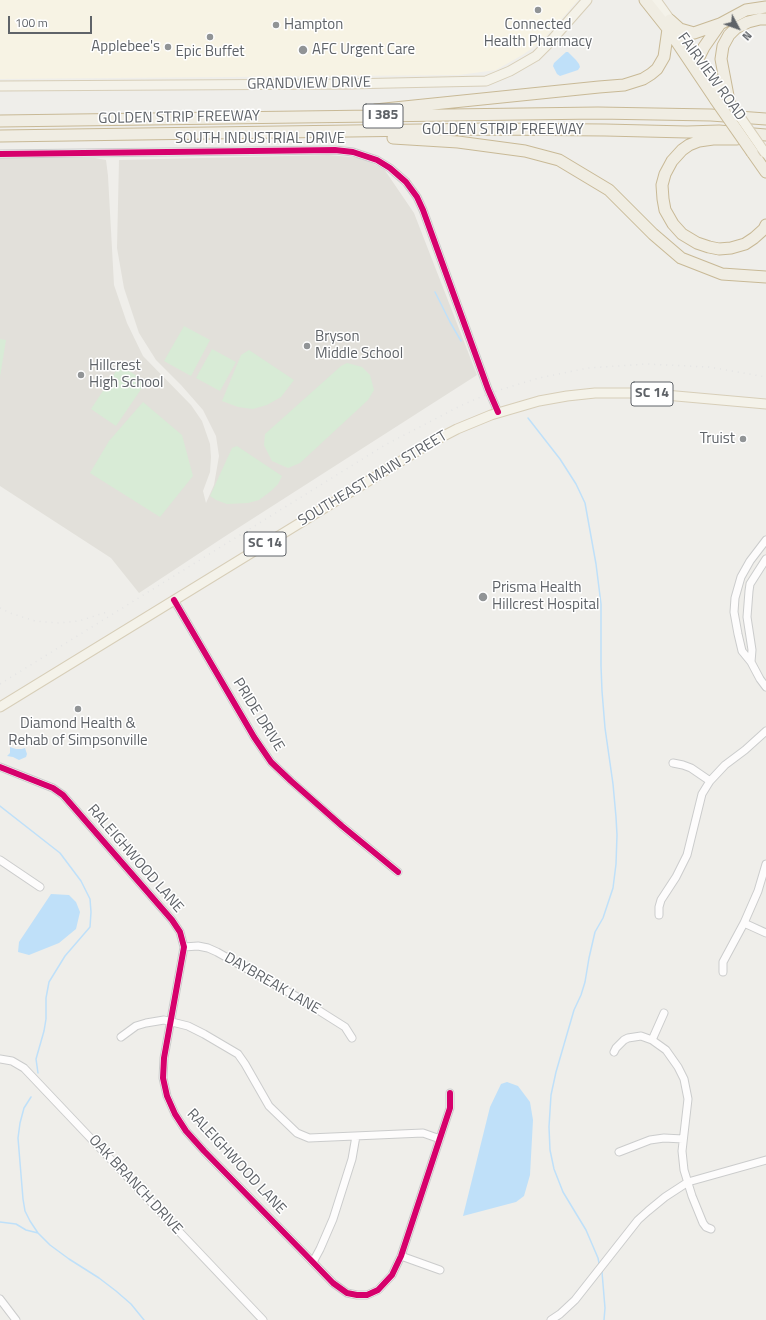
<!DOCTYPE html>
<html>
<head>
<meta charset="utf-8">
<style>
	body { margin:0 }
	#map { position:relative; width:766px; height:1320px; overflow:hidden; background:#efeeea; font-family:"Titillium Web",sans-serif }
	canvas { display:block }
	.north { position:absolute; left:718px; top:8px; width:40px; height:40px; -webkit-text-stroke:3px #fff; paint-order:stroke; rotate:131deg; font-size:11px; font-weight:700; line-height:16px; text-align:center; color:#5f6368 }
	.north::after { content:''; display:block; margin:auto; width:14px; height:18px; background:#5f6368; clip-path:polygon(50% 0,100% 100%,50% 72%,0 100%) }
	.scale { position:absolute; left:8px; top:16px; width:84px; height:18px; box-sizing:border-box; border:2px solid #5f6368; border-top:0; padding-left:5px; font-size:12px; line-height:14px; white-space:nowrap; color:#5f6368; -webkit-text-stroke:3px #fff; paint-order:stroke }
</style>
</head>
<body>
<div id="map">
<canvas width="766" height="1320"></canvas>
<div class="north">N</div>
<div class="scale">100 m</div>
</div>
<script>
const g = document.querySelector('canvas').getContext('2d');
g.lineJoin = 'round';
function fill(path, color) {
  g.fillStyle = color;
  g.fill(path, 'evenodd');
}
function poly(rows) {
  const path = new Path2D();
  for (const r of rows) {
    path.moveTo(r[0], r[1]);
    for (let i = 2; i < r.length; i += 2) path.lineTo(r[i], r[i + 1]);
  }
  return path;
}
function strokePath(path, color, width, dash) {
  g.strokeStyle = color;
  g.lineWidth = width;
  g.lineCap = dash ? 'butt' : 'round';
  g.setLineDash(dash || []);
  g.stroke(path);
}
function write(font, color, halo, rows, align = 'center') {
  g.font = font + ' "Titillium Web",sans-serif';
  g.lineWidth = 3;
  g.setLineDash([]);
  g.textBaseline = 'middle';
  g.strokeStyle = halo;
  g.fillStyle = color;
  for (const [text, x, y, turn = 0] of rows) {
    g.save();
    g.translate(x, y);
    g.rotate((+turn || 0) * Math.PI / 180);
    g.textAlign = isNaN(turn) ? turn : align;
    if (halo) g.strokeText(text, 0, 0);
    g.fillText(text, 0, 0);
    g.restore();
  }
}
fill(poly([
	[0,0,578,0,543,40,524,54,496,70,459,75,0,79]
]), '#f7f3e4');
fill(poly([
	[329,155,362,158,384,169,414,213,477,375,224,537,139,593,111,558,0,486,0,158,95,158,106,160,108,176,114,285,127,323,143,356,191,405,202,421,210,444,211,457,210,472,203,491,206,503,214,485,219,456,216,436,203,410,181,385,156,360,139,333,124,288,117,248,119,160]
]), '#e2e0da');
fill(poly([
	[184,326,210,340,191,376,164,361],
	[0,339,6,340,0,377],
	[212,349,236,362,220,391,196,378],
	[249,350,294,380,281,397,267,405,253,409,238,407,222,401,241,355],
	[347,363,362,367,370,375,374,390,368,400,300,463,288,468,272,461,264,445,265,434,341,366],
	[120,365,146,382,116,426,91,409],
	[143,402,182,435,193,476,160,517,90,473,109,441],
	[237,446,282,476,278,484,271,491,259,500,248,503,227,504,216,500,210,496,232,448]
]), '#d8ebd6');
fill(poly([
	[566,52,568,52,576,60,579,64,580,67,578,70,560,76,557,74,553,66,554,63],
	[10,747,16,749,22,749,25,748,27,754,26,757,19,760,13,757,7,756,10,753],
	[51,894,69,895,76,902,80,912,76,929,59,943,29,955,18,952,19,942],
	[507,1082,518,1086,530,1102,533,1120,530,1175,524,1196,516,1202,463,1216,490,1107,501,1084]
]), '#bfe0f9');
strokePath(poly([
	[435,292,450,322,461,341],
	[528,418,560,459,576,484,585,503,596,564,601,604,601,666,602,691,605,728,613,784,616,817,617,835,616,864,613,888,603,918,595,932,589,958,585,982,581,995,574,1010,556,1072,551,1095,549,1127,550,1150,554,1169,563,1192,586,1230,598,1258,599,1263],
	[0,806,60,853,81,881,90,899,91,912,90,927,65,956,49,982,46,998,46,1019,44,1031,36,1059,38,1073],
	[31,1097,24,1108,20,1123,18,1138,23,1199,25,1211,30,1221,38,1233,50,1245,69,1259,99,1278,116,1291,131,1304,144,1320],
	[0,1222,16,1224,26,1230,38,1233],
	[602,1272,605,1308,604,1320]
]), '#bfe0f9', 1.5);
const minor = poly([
	[0,154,335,150,353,152,377,160,390,168,406,182,417,197,423,210,488,389,498,412],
	[766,540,750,561,741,577,735,598,734,612,738,634,742,651,751,662,760,679,766,687],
	[174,600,254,737,271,762,291,781,342,826,398,872],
	[751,662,752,650,747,617,749,591,750,584,766,559],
	[673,763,683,765,691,768,710,781],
	[0,767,53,788,63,795,172,920,180,932,184,947,164,1058,163,1078,167,1096,175,1114,186,1131,204,1151,303,1252,333,1283,347,1293,357,1295,367,1295,378,1290,392,1275,401,1256,450,1108,450,1093],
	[0,860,40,887],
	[659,915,659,907,661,900,676,877,687,855,702,794,710,781,725,765,745,750,766,731],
	[744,923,766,933],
	[184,947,198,946,208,948,217,952,299,998,345,1027,352,1038],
	[723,972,723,962,744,923,758,891,766,864],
	[121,1037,136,1026,146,1023,164,1020,188,1026,204,1034,238,1054,245,1064,269,1106,297,1133,309,1138,423,1133,440,1139],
	[652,1040,664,1013],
	[614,1052,616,1048,624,1040,628,1038,641,1036,652,1040,666,1050,678,1067,684,1079,688,1099,682,1151,684,1170,692,1196,703,1223,706,1227,711,1229],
	[0,1059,12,1061,24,1068,263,1320],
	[619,1152,650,1140,664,1138,683,1139],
	[401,1256,440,1270],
	[313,1262,320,1249,333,1219,352,1159,356,1136],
	[0,1299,16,1320],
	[551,1320,560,1314,575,1300,638,1220,648,1211,665,1197,688,1182,766,1160]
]);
const major = poly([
	[656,0,728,101],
	[0,86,346,84,486,81,510,71,536,56,549,43,587,0],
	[0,707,432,442,457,429,491,415,539,401,567,396,595,393,629,393,654,394,766,404]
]);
const highway = poly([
	[645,0,668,29,715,99],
	[670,20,680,29,694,33,720,24,746,10,766,7],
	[698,59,704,47,720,24],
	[729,101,721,59,723,46,729,35,736,28,748,22,760,19,766,19],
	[375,110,599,87,624,85,643,79,651,74,657,69,664,57,668,29],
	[0,121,598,113,711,115,766,119],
	[0,136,490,129,605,130,687,132,719,131,766,135],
	[393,138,458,142,525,151,559,160,609,190,653,234,681,258,722,274,766,277],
	[737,139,713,139,699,141,689,145,682,150,672,161,665,174,662,185,663,199,665,210,673,224,682,234,697,243,709,247,719,249,731,248,745,244,754,238,764,229,766,225],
	[752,152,766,172]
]);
strokePath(minor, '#cbcccc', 9);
strokePath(major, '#d7ceb8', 11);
strokePath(highway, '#c8b996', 13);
strokePath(minor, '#fdfcfc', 7);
strokePath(major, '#f4f2e9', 9);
strokePath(highway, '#f0ede3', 11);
strokePath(poly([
	[0,608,10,613,35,621,59,623,79,621,107,612],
	[0,684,385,445,462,405,490,393,539,378,588,368,647,364,709,367,766,377]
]), '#e4e4e4', 1.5, [1, 5]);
const majorBridge = poly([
	[729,101,765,153]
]);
const highwayBridge = poly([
	[715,99,752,152]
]);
strokePath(majorBridge, '#d7ceb8', 11, []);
strokePath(highwayBridge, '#c8b996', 13, []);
strokePath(majorBridge, '#f4f2e9', 9);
strokePath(highwayBridge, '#f0ede3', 11);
strokePath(poly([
	[0,154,335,150,353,152,377,160,390,168,406,182,417,197,423,210,488,389,498,412],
	[174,600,254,737,271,762,291,781,342,826,398,872],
	[0,767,53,788,63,795,172,920,180,932,184,947,164,1058,163,1078,167,1096,175,1114,186,1131,204,1151,303,1252,333,1283,347,1293,357,1295,367,1295,378,1290,392,1275,401,1256,450,1108,450,1093]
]), '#d6006c', 6);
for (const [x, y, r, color] of [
	[538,10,4,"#919496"],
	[276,25,4,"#919496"],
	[210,37,4,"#919496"],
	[168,47,4,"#919496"],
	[303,50,5,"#919496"],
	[307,346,4,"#919496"],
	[81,375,4,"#919496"],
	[743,439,4,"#919496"],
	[483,597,5,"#919496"],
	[78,709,4,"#919496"]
]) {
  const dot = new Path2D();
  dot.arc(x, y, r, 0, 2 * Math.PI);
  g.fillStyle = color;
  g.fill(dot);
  strokePath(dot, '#fff', 1.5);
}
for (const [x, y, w] of [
	[383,116,40],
	[652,394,42],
	[265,544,42]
]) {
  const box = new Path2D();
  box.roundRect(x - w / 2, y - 12, w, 24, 3);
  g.fillStyle = '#fff';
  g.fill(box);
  strokePath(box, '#5f6368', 1);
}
write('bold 14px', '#5f6368', null, [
	["I 385",383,116],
	["SC 14",652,394],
	["SC 14",265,544]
]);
write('15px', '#5f6368', '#fff', [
	["Hampton",284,25],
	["Connected",538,25,"center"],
	["Health Pharmacy",538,42,"center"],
	["Applebee's",160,47,"right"],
	["AFC Urgent Care",312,50],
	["Epic Buffet",210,52,"center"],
	["Bryson",315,337],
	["Middle School",315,354],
	["Hillcrest",89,366],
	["High School",89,383],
	["Truist",735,439,"right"],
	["Prisma Health",492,588],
	["Hillcrest Hospital",492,605],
	["Diamond Health &",78,724,"center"],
	["Rehab of Simpsonville",78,741,"center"]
], 'left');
write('15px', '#5f6368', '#fff', [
	["FAIRVIEW ROAD",711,77,54],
	["GRANDVIEW DRIVE",309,84,-1],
	["GOLDEN STRIP FREEWAY",179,118,-1],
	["GOLDEN STRIP FREEWAY",503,130],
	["SOUTH INDUSTRIAL DRIVE",260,139],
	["SOUTHEAST MAIN STREET",373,479,-31],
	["PRIDE DRIVE",258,715,58],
	["RALEIGHWOOD LANE",135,859,49],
	["DAYBREAK LANE",272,984,30],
	["RALEIGHWOOD LANE",236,1162,47],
	["OAK BRANCH DRIVE",135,1185,47]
]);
</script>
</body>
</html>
